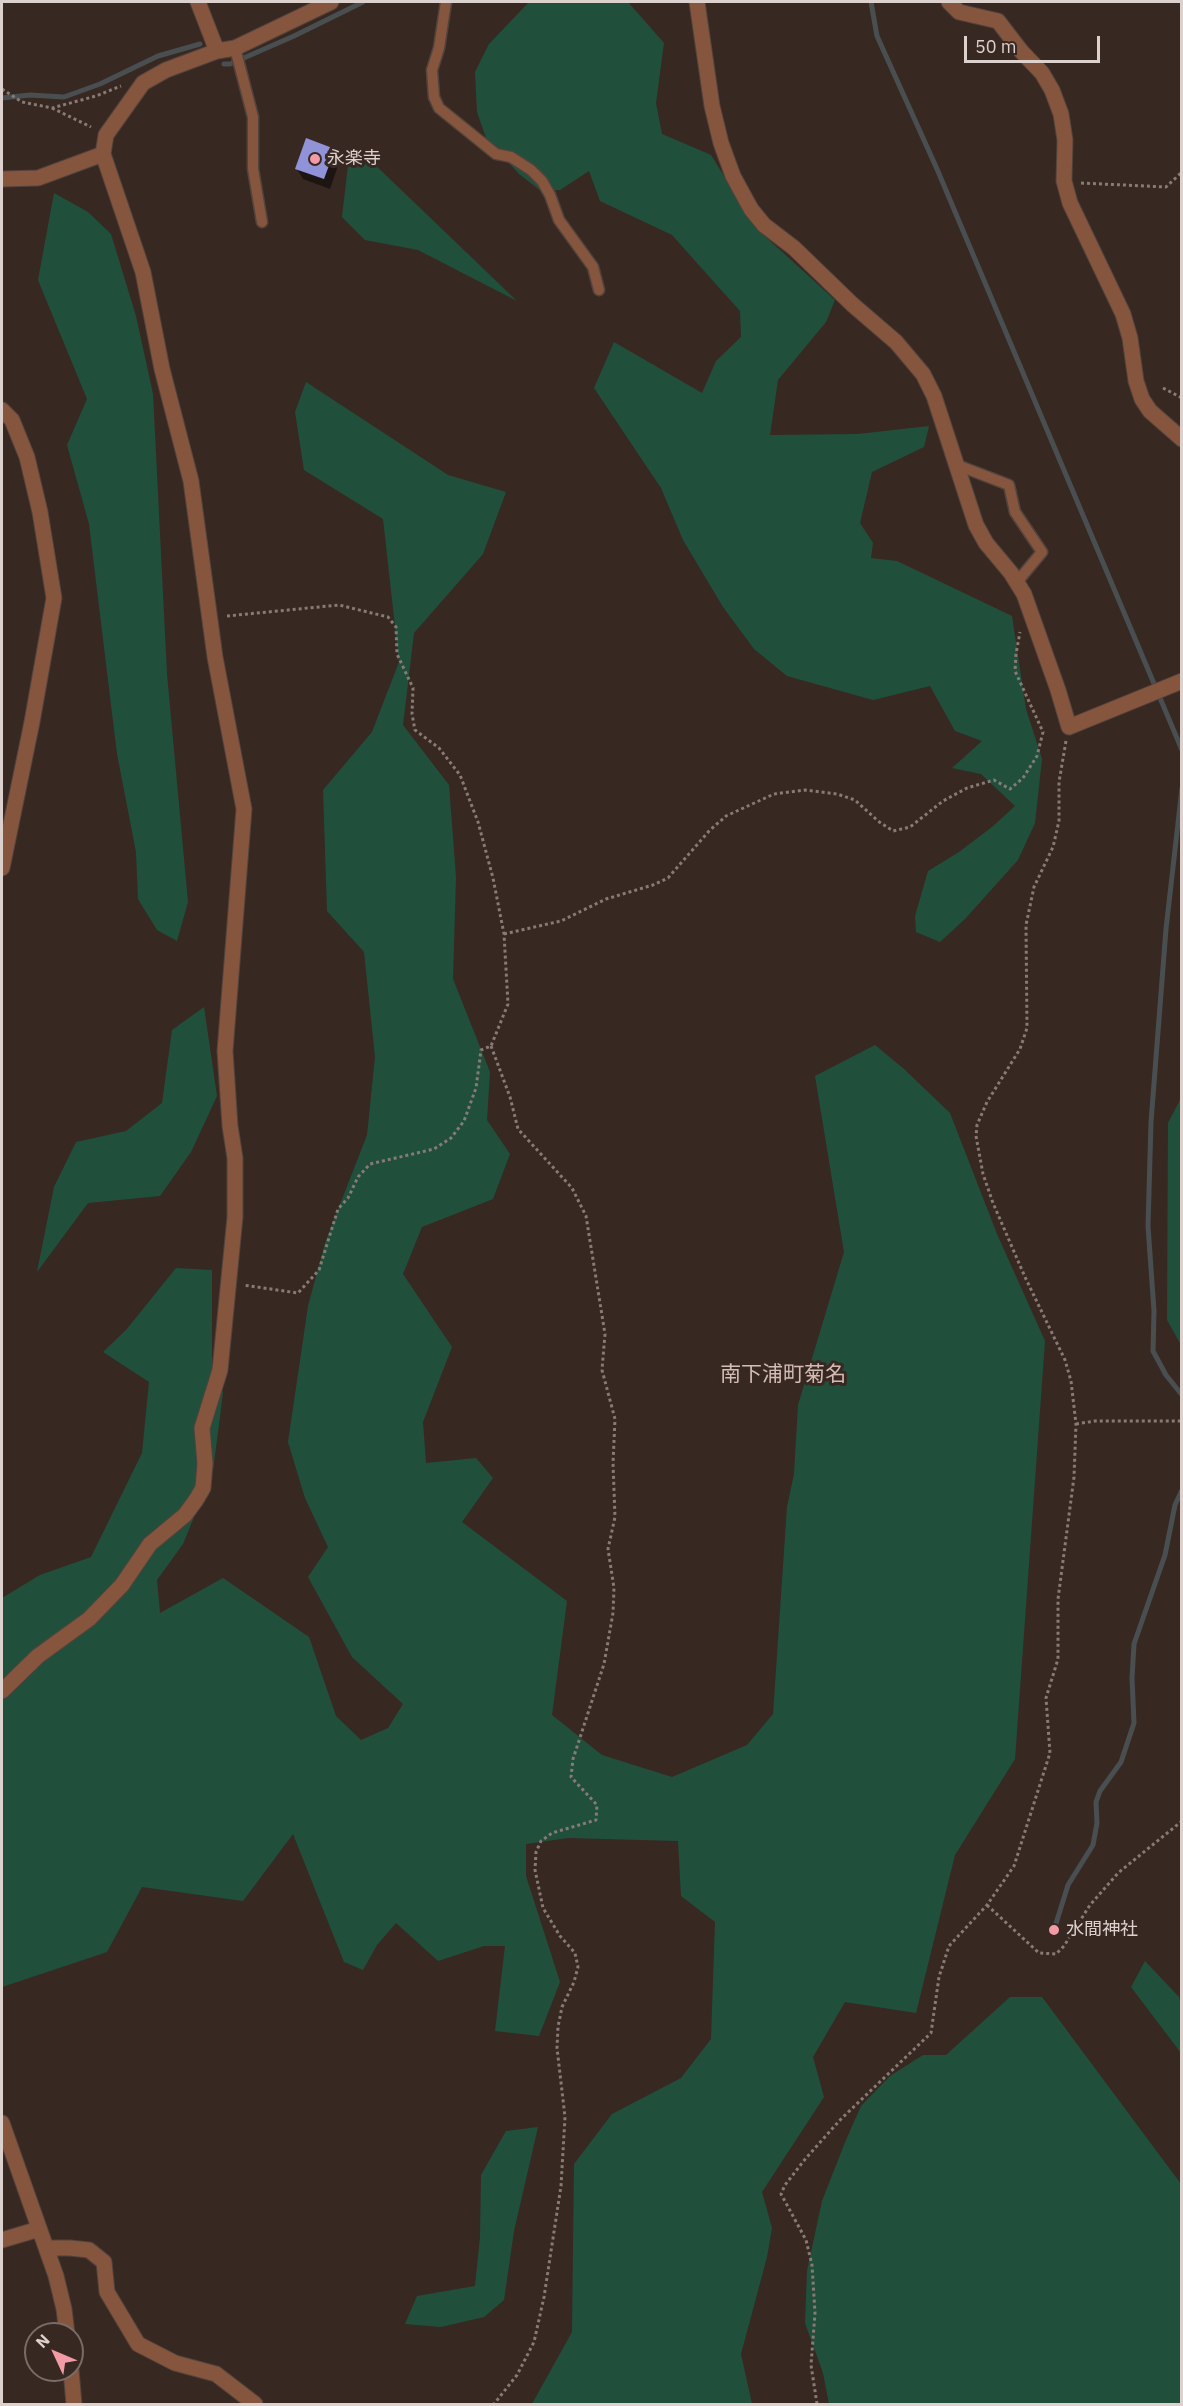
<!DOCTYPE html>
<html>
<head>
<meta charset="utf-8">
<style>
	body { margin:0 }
	#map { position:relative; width:1183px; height:2406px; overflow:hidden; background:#382822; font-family:"IBM Plex Sans",sans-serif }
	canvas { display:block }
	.frame { position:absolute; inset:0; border:3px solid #dcd1cd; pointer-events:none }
	.north { position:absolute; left:24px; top:2322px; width:60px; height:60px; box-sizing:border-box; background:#382822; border:2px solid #7a6c66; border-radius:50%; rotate:314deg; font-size:16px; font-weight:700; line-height:24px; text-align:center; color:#dcd1cd }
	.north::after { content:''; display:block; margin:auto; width:21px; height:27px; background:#f39aa7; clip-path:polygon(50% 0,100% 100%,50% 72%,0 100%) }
	.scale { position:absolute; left:964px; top:36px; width:136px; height:27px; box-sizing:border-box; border:3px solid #dcd1cd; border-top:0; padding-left:8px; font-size:18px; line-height:21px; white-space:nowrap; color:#dcd1cd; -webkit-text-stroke:4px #382822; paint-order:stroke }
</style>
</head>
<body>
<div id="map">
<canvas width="1183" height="2406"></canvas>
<div class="frame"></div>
<div class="north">N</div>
<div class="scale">50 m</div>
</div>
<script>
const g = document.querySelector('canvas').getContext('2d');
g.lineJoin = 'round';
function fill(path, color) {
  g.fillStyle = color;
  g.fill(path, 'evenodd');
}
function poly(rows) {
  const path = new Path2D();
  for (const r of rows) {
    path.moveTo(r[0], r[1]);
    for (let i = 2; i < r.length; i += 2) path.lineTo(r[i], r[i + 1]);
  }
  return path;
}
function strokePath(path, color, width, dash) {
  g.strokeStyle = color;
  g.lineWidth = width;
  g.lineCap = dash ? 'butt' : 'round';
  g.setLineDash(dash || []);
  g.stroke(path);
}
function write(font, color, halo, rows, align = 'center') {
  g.font = font + ' "IBM Plex Sans","Noto Sans JP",sans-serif';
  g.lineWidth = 6;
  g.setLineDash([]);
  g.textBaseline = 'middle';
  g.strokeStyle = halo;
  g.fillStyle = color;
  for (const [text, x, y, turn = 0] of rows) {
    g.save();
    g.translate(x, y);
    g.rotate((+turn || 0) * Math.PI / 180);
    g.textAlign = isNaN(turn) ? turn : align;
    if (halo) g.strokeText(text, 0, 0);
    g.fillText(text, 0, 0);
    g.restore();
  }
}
fill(poly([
	[529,2,628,2,664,43,656,103,662,134,711,155,756,228,835,300,826,322,778,380,770,435,858,434,929,426,924,447,872,472,860,523,873,543,871,558,897,561,1012,616,1026,709,1042,759,1035,823,1018,860,965,919,940,942,916,932,915,916,928,871,959,852,992,827,1015,806,981,774,952,768,982,741,955,731,930,686,873,700,787,676,754,649,723,607,683,540,661,488,594,388,614,342,702,393,716,361,741,337,740,311,672,235,600,201,589,171,560,190,541,191,519,174,486,138,477,112,475,72,489,44],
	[369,159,517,301,418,250,365,240,342,217,348,165],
	[54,193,88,212,111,234,136,316,153,394,167,674,188,902,177,941,157,930,138,899,136,852,117,754,89,524,67,445,87,399,38,280],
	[306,382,448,475,506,492,483,554,414,633,403,725,449,785,456,877,453,979,490,1072,487,1120,510,1154,493,1199,422,1227,403,1274,452,1347,423,1422,426,1463,476,1458,493,1478,462,1522,567,1601,552,1715,602,1755,672,1777,747,1745,773,1714,787,1507,794,1474,798,1405,844,1252,815,1076,875,1045,904,1069,950,1113,997,1234,1045,1341,1015,1759,955,1855,916,2013,845,2002,813,2057,824,2097,762,2192,772,2228,767,2257,741,2354,752,2404,532,2404,572,2332,574,2164,612,2114,681,2078,711,2039,715,1922,681,1896,678,1841,568,1838,526,1844,526,1876,560,1982,539,2036,495,2031,505,1946,484,1946,438,1961,396,1923,377,1945,363,1970,344,1962,293,1834,243,1901,142,1887,107,1952,2,1987,2,1598,40,1575,91,1557,142,1453,149,1382,103,1352,126,1330,176,1268,212,1270,212,1364,223,1393,213,1471,183,1544,157,1580,160,1613,223,1578,309,1637,336,1716,361,1740,388,1728,403,1704,352,1657,308,1577,328,1547,305,1498,288,1442,308,1306,325,1243,367,1135,375,1057,364,952,327,911,323,790,372,732,399,662,383,519,304,470,295,412],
	[204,1007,217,1096,191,1152,160,1196,88,1203,37,1272,54,1187,76,1142,126,1131,162,1103,172,1030],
	[1181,1098,1181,1345,1167,1320,1168,1123],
	[1145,1961,1179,1997,1181,2007,1181,2053,1131,1987],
	[1010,1997,1042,1997,1181,2184,1181,2404,829,2404,823,2373,805,2323,807,2271,822,2201,846,2140,861,2106,890,2076,923,2055,946,2055],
	[538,2127,514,2231,504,2300,484,2317,441,2327,405,2324,417,2296,475,2286,480,2237,481,2175,506,2131]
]), '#20503c');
fill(poly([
	[334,150,340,160,330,189,303,179,297,169]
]), '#0007');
strokePath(poly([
	[871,2,877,36,937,169,1182,750],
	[224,64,230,64,294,36,363,2],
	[2,98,30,95,64,97,100,84,158,56,200,44],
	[1182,788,1166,929,1151,1122,1148,1226,1154,1311,1153,1351,1166,1375,1182,1395],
	[1054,1930,1068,1885,1093,1845,1097,1823,1096,1802,1100,1791,1121,1762,1134,1723,1132,1678,1134,1644,1165,1555,1175,1505,1182,1490]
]), '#494f51', 5);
fill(poly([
	[306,138,335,149,324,179,295,169]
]), '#9193d9');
const service = poly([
	[446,2,439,48,432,70,434,97,439,108,496,154,511,157,531,170,542,181,550,195,559,220,593,267,599,290],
	[235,48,253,117,253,169,262,222],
	[957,465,1009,485,1015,512,1042,552,1017,582]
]);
const minor = poly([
	[198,2,217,51],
	[697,2,712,106,721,143,733,176,751,209,764,225,794,248,853,305,896,342,923,374,934,396,976,525,986,543,1011,573,1024,594,1058,690,1069,727,1182,681],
	[949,2,959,12,998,21,1021,51,1042,73,1052,90,1061,114,1065,140,1064,181,1070,203,1123,314,1130,338,1136,381,1142,399,1150,411,1182,439],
	[2,179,38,178,103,154,106,135,143,83,166,70,217,51,235,48,331,2],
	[2,410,12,420,27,457,40,512,54,598,32,722,2,868],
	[2,1691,38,1656,89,1619,122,1585,150,1544,185,1515,196,1500,203,1488,205,1464,202,1428,220,1370,235,1217,235,1158,230,1126,225,1051,244,809,215,657,191,481,162,369,143,272,103,154],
	[2,2123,56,2276,64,2309,67,2334],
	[2,2240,39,2229],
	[47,2248,70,2248,89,2250,104,2262,107,2292,138,2344,175,2363,216,2374,255,2404],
	[71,2370,74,2404]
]);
strokePath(service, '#52433d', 13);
strokePath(minor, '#52433d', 17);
strokePath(poly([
	[2,89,22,102,52,108,96,96,121,86],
	[52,108,91,127],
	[1081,183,1166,187,1182,172],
	[1163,388,1182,398],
	[227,616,339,605,388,617,396,627,397,654,413,688,412,714,415,730,439,748,460,775,478,822,493,878,504,934,508,1004,491,1046,481,1050,476,1088,464,1121,451,1138,434,1149,370,1164,358,1177,348,1198,338,1209,319,1270,298,1293,243,1285],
	[504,934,561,921,606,899,653,885,668,878,709,831,726,816,774,794,805,790,837,794,855,800,878,821,893,831,910,827,943,801,967,788,994,780,1010,789,1023,778,1037,756,1043,732,1015,671,1016,654,1020,632],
	[491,1046,510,1097,518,1129,572,1188,586,1216,605,1334,602,1370,615,1419,613,1463,615,1517,608,1549,614,1588,613,1613,604,1664,573,1759,571,1777,597,1805,596,1820,552,1833,541,1841,536,1852,535,1870,543,1908,560,1936,575,1953,578,1967,574,1982,562,2007,558,2027,557,2048,565,2117,561,2186,544,2297,534,2342,517,2375,494,2404],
	[1076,1424,1095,1421,1182,1421],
	[987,1905,1039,1953,1056,1954,1064,1946,1090,1905,1118,1873,1182,1821],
	[817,2404,811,2365,815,2313,812,2265,806,2240,781,2194,785,2185,806,2158,841,2119,931,2033,939,1977,949,1946,987,1905,1014,1866,1050,1753,1046,1698,1058,1659,1058,1599,1074,1477,1076,1424,1071,1381,1065,1360,1025,1277,993,1203,983,1174,976,1136,977,1125,987,1102,1020,1049,1027,1028,1026,925,1034,887,1053,847,1059,821,1059,782,1066,741]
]), '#887a75', 3, [3, 3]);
strokePath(service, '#86553e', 10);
strokePath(minor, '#86553e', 15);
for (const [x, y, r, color] of [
	[315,159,6,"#f39aa7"],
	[1054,1930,6,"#f39aa7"]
]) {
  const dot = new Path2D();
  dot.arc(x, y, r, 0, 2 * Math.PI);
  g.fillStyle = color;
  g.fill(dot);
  strokePath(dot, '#382822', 2);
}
write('18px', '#dcd1cd', '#382822', [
	["永楽寺",327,159],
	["水間神社",1066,1930]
], 'left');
write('21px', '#d2bdb5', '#382822', [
	["南下浦町菊名",783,1375]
]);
</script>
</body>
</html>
